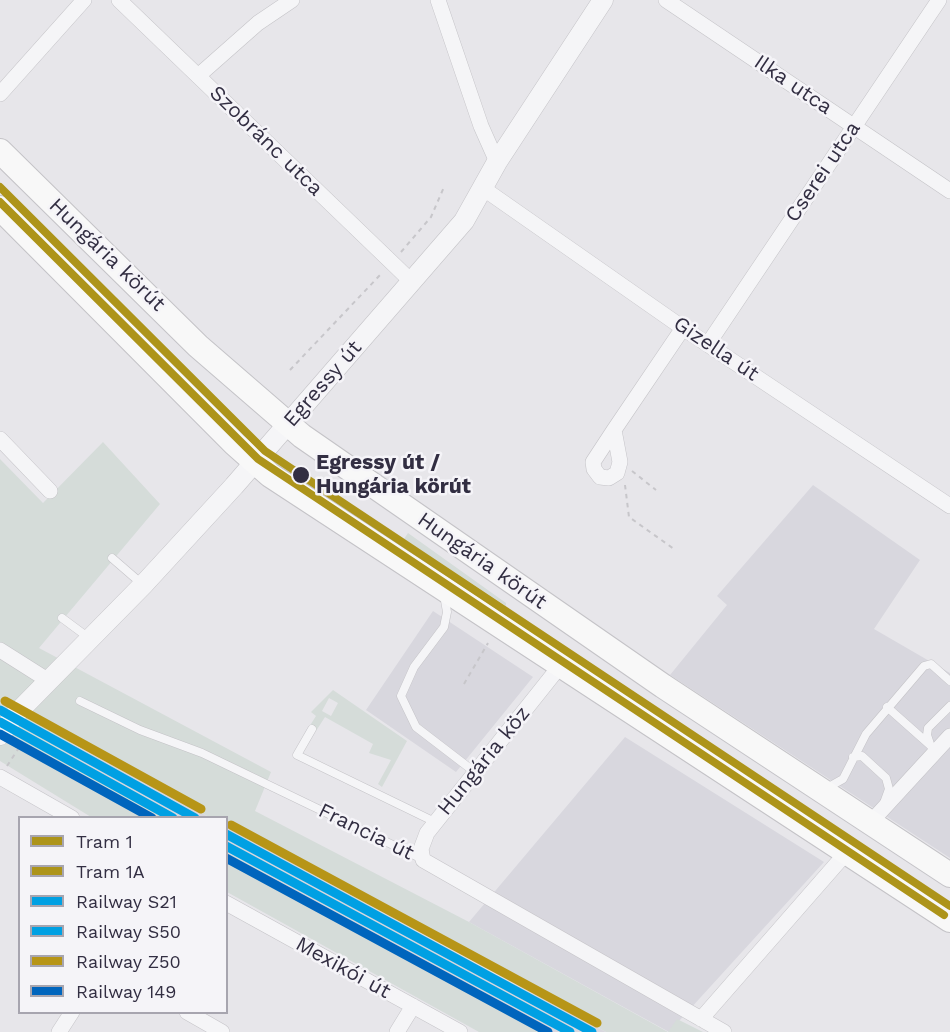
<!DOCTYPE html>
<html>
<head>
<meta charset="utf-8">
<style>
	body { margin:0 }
	#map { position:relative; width:950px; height:1032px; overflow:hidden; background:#e7e6ea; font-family:"Work Sans",sans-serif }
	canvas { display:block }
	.legend { position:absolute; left:18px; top:816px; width:210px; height:198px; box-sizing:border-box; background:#f5f4f8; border:2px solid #a7a5af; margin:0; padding:8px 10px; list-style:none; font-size:18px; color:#322e42 }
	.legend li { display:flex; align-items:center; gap:12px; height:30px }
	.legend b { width:30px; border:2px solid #a7a5af }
</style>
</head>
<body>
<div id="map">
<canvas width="950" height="1032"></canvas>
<ul class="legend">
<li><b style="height:8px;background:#ad941a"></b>Tram 1</li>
<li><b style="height:8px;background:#ad941a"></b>Tram 1A</li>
<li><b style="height:8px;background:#00a0e3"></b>Railway S21</li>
<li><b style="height:8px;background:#00a0e3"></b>Railway S50</li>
<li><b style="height:8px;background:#b79517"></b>Railway Z50</li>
<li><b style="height:8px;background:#0065bd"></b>Railway 149</li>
</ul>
</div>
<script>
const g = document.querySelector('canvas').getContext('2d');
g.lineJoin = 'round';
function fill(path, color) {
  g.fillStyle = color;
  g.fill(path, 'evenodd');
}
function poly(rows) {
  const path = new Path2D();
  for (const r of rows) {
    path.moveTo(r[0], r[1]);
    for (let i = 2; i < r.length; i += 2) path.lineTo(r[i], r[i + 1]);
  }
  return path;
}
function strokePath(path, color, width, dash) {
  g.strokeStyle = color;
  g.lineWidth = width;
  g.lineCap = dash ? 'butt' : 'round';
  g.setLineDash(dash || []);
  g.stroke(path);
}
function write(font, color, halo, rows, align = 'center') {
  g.font = font + ' "Work Sans",sans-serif';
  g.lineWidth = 5;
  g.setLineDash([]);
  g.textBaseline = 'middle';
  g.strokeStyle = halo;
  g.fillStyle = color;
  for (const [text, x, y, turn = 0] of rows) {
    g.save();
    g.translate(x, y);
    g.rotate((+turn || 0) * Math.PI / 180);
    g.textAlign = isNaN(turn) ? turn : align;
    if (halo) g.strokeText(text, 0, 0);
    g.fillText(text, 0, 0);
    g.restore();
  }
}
fill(poly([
	[813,485,920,560,874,629,950,673,950,858,670,675,727,605,717,596],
	[433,611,533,677,456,772,366,710],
	[625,737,824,862,669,1032,469,922],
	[71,743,209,817,164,817,61,760],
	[226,827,495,974,606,1032,545,1032,227,852]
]), '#d8d7de');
fill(poly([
	[103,442,160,504,39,648,271,772,255,811,469,922,668,1032,677,1019,703,1032,606,1032,227,827,226,818,209,817,72,743,61,760,164,817,91,817,0,761,0,459,43,503],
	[408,533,506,603,506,606,404,539],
	[333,690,407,741,382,787,378,784,391,760,369,753,373,744,325,717,316,731,309,727,316,716,311,712],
	[329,698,338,703,331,716,322,711],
	[227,852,482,995,545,1032,479,1032,227,892]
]), '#d5dcd9');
const service = poly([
	[112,558,142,584],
	[444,595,447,612,444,627,414,667,401,696,416,727,476,773],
	[62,618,89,638],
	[80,701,140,730,202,753,422,859],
	[887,707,931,746,934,754],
	[312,729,297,755,435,822],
	[930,744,927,735,928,728,950,706],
	[853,757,862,756,886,778,889,789,884,803],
	[827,788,843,779,866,734,924,666,931,664,950,681]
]);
const minor = poly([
	[119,0,412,282],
	[438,0,481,126,497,162],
	[666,0,950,191],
	[198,76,258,23,292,0],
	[0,94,84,0],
	[484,189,683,328,950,506],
	[708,344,939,0],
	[614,430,620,462,617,473,609,478,600,477,594,469,593,462,614,430,683,328],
	[0,439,50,491],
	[0,650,49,681],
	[560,666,427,833,421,849,423,860,724,1032],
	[0,777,72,818],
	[870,823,950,736],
	[226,903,460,1032],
	[187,1012,222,1032],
	[701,1019,847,852],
	[59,1032,72,1012],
	[397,1032,413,1006]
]);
const tertiary = poly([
	[0,735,14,716,143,585,234,486,464,221,497,162,603,0]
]);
const primary = poly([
	[0,151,198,346,302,436,663,686,950,875],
	[0,208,235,444,270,475,950,920]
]);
strokePath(service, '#c4c3c7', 9);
strokePath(minor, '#c4c3c7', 16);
strokePath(tertiary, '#c4c3c7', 21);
strokePath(primary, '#c4c3c7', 26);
strokePath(poly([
	[401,252,431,217,444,187],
	[290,370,381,274],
	[632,471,656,490],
	[625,485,629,517,674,549],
	[464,684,488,643],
	[7,766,22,743]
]), '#c7c6ca', 2, [4.5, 4.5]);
strokePath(service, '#f5f5f7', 8);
strokePath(minor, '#f5f5f7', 15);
strokePath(tertiary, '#f5f5f7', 20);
strokePath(primary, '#f8f8f8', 24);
strokePath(poly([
	[0,710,195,818],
	[226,834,592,1032]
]), '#00a0e3', 9);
strokePath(poly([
	[0,722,173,818],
	[226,846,570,1032]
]), '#00a0e3', 9);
strokePath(poly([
	[5,701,201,809],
	[231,825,597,1023]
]), '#b79517', 9);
strokePath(poly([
	[0,734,152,818],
	[226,858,548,1032]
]), '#0065bd', 9);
strokePath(poly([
	[0,187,265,451,950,906]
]), '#ad941a', 8);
strokePath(poly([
	[0,202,258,459,944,915]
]), '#ad941a', 8);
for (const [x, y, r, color] of [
	[301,475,9,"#322e42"]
]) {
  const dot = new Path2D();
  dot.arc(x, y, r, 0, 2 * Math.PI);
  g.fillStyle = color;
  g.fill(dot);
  strokePath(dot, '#f5f4f8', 2);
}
write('21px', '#322e42', '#f5f4f8', [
	["Ilka utca",793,85,34],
	["Szobránc utca",266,141,44],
	["Cserei utca",823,172,-56],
	["Hungária körút",107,255,44],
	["Gizella út",716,349,34],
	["Egressy út",323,384,-49],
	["Hungária körút",482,561,35],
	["Hungária köz",484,761,-51],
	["Francia út",366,832,26],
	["Mexikói út",343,968,29]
]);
write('bold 21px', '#322e42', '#f5f4f8', [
	["Egressy út /",316,463],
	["Hungária körút",316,487]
], 'left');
</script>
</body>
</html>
